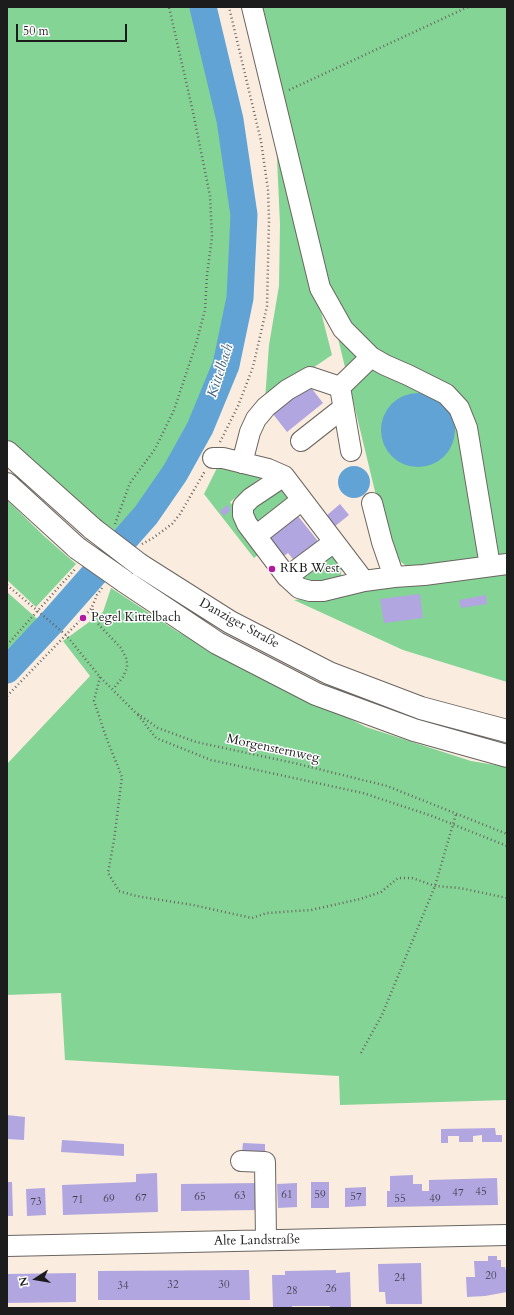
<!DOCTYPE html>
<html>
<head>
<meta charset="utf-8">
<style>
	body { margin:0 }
	#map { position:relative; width:514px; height:1315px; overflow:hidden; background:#faeddf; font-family:Cardo,serif }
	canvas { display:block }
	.frame { position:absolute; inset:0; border:8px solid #1c1c1c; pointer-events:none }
	.north { position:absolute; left:16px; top:1259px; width:40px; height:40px; -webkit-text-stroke:3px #fff; paint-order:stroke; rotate:258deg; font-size:11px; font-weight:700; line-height:16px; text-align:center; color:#1c1c1c }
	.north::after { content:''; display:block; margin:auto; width:14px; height:18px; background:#1c1c1c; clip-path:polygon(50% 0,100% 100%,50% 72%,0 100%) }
	.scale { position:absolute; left:16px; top:24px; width:111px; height:18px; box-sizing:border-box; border:2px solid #1c1c1c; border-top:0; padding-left:5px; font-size:12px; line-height:14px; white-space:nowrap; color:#1c1c1c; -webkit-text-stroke:3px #fff; paint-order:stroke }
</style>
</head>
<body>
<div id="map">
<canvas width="514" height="1315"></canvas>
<div class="frame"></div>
<div class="north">N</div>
<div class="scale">50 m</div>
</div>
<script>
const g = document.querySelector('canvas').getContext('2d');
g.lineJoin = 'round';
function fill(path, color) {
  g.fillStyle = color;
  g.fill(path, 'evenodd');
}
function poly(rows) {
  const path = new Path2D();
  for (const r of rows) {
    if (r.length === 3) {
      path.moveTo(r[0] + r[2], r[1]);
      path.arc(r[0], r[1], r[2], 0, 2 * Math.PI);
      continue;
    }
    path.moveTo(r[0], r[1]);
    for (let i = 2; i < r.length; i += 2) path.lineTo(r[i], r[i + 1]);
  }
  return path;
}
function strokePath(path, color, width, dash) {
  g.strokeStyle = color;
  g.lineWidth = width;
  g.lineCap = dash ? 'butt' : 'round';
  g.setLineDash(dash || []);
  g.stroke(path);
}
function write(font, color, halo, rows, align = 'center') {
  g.font = font + ' Cardo,serif';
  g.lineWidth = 3;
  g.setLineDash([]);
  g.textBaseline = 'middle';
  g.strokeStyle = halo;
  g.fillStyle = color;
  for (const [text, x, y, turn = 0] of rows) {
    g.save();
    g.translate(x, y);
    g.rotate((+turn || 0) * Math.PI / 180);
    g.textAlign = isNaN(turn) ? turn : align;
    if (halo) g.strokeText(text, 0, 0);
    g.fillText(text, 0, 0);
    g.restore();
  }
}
fill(poly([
	[7,7,198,7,226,123,239,215,235,299,223,364,197,426,172,470,143,511,121,535,81,507,7,439],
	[258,7,507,7,507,557,408,567,395,558,386,537],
	[276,137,332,355,265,400,269,345,279,286,280,224],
	[219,464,264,475,230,502,265,549,254,558,204,494],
	[274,487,287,489,291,504,258,530,251,520,253,501],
	[7,500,44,536,76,564,36,607,7,580],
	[333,552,342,563,341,575,338,581,331,585,301,579,302,573],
	[507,568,507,682,403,650,294,600,387,585],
	[111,588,178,632,366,727,471,761,507,767,507,1100,340,1105,339,1076,65,1060,61,993,7,995,7,764,90,676,63,641,103,612],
	[7,592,43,624,7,663]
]), '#83d495');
fill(poly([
	[418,430,37],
	[354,482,16]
]), '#60a3d4');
strokePath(poly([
	[7,670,51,623,146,515,175,473,200,428,226,365,240,298,244,215,230,120,203,7]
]), '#60a3d4', 27);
fill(poly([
	[309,385,323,403,287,432,273,414],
	[340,504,349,515,334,527,326,516],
	[227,505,231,510,224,516,220,511],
	[294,511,321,545,297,564,288,553,280,559,266,542,273,536,269,531],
	[420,594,423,618,384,623,380,599],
	[486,595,487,604,461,608,459,600],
	[82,613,88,618,84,623,78,618],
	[7,1115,25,1117,24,1140,7,1139],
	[495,1128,496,1135,502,1135,502,1142,482,1142,482,1135,473,1136,473,1142,459,1142,459,1136,448,1136,448,1143,441,1143,441,1129],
	[62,1140,124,1144,124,1156,61,1152],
	[243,1143,265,1144,265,1154,242,1153],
	[157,1173,158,1212,63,1215,62,1185,136,1182,136,1174],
	[413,1175,413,1184,422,1184,422,1191,429,1191,429,1180,497,1178,498,1205,387,1207,387,1191,390,1191,390,1176],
	[7,1182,12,1182,13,1216,7,1216],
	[311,1182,329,1182,329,1208,311,1208],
	[259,1183,260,1210,181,1211,181,1184],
	[297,1183,297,1207,278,1208,277,1184],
	[366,1187,366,1206,345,1207,345,1188],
	[45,1188,46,1215,27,1216,26,1189],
	[488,1256,497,1256,497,1260,501,1260,501,1267,505,1267,507,1275,507,1292,485,1296,467,1297,466,1277,475,1277,474,1261,488,1261],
	[421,1263,422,1304,386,1304,385,1292,379,1292,378,1264],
	[249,1270,250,1300,98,1300,98,1271],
	[336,1270,336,1273,350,1272,351,1308,330,1308,330,1306,292,1306,292,1308,273,1308,272,1275,285,1275,285,1271],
	[76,1273,76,1302,7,1303,7,1274]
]), '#b2a6e1');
const minor = poly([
	[252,7,320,288,343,329,371,357,340,387,351,451],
	[371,357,385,365,408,375,446,394,459,408,467,428,490,566],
	[301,441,343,408],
	[213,458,223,458,268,469,284,476,364,581,394,577],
	[242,463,250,432,256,419,266,407,287,390,310,377,340,387],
	[284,476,251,498,243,506,243,515,247,524,287,577,299,588,310,591,323,591,364,581],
	[372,503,382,542,394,577,424,575,507,564],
	[256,536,302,500],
	[287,577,334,542],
	[241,1161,265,1162,266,1240],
	[7,1246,507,1235]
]);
const highway = poly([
	[7,452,93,529],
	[7,484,77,548],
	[140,565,230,622,329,673,421,708,507,731],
	[124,581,217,643,316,694,414,730,507,756]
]);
strokePath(minor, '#6a6560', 22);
strokePath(highway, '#6a6560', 24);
strokePath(poly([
	[289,90,468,7],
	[220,442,238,406,253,367,267,306,269,219,268,190,261,141,229,7],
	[115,524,130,483,155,449,174,410,196,344,205,310,207,275,212,237,210,196,193,112,169,7],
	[142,544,153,538,172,524,180,514,205,471],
	[7,585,66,635,100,677,135,712,158,728,196,742,294,763,387,786,507,834],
	[102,588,97,595,92,607,95,620,100,626,121,648,126,658,127,663,127,668,123,677,113,689],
	[7,645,76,568],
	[100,677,94,701,106,737,122,777,114,840,108,873,119,891,136,896,193,905,252,918,267,913,311,910,360,899,381,892,398,878,412,878,435,886,460,888,507,898],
	[7,696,92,608],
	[138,715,156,738,211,760,363,793,432,816,507,846],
	[361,1053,382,1015,435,886,456,814]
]), '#6a6560', 2.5, [1, 3]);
strokePath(minor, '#fff', 20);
strokePath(highway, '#fff', 22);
const highwayBridge = poly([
	[93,529,140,565],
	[77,548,124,581]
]);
strokePath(highwayBridge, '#6a6560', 24, []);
strokePath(highwayBridge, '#fff', 22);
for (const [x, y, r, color] of [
	[272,569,4,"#b5179e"],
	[83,618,4,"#b5179e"]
]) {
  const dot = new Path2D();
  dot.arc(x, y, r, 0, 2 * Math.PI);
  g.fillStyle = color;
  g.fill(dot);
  strokePath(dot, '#fff', 1.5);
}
write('11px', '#423e4d', null, [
	["45",481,1192],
	["47",458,1193],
	["61",287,1195],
	["59",320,1195],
	["63",240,1196],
	["65",200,1197],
	["57",356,1197],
	["67",141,1198],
	["69",109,1199],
	["55",400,1199],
	["49",435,1199],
	["71",78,1200],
	["73",36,1202],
	["20",491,1276],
	["24",400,1278],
	["32",173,1285],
	["30",224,1285],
	["34",123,1286],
	["26",331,1289],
	["28",292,1291]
]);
write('13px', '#1c1c1c', '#fff', [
	["RKB West",280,569],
	["Pegel Kittelbach",91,618]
], 'left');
write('13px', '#1c1c1c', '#fff', [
	["Danziger Straße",239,624,29],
	["Morgensternweg",273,749,12],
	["Alte Landstraße",257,1241,-1]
]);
write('italic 14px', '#3e6078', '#fff', [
	["Kittelbach",221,371,-72]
]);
</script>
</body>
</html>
